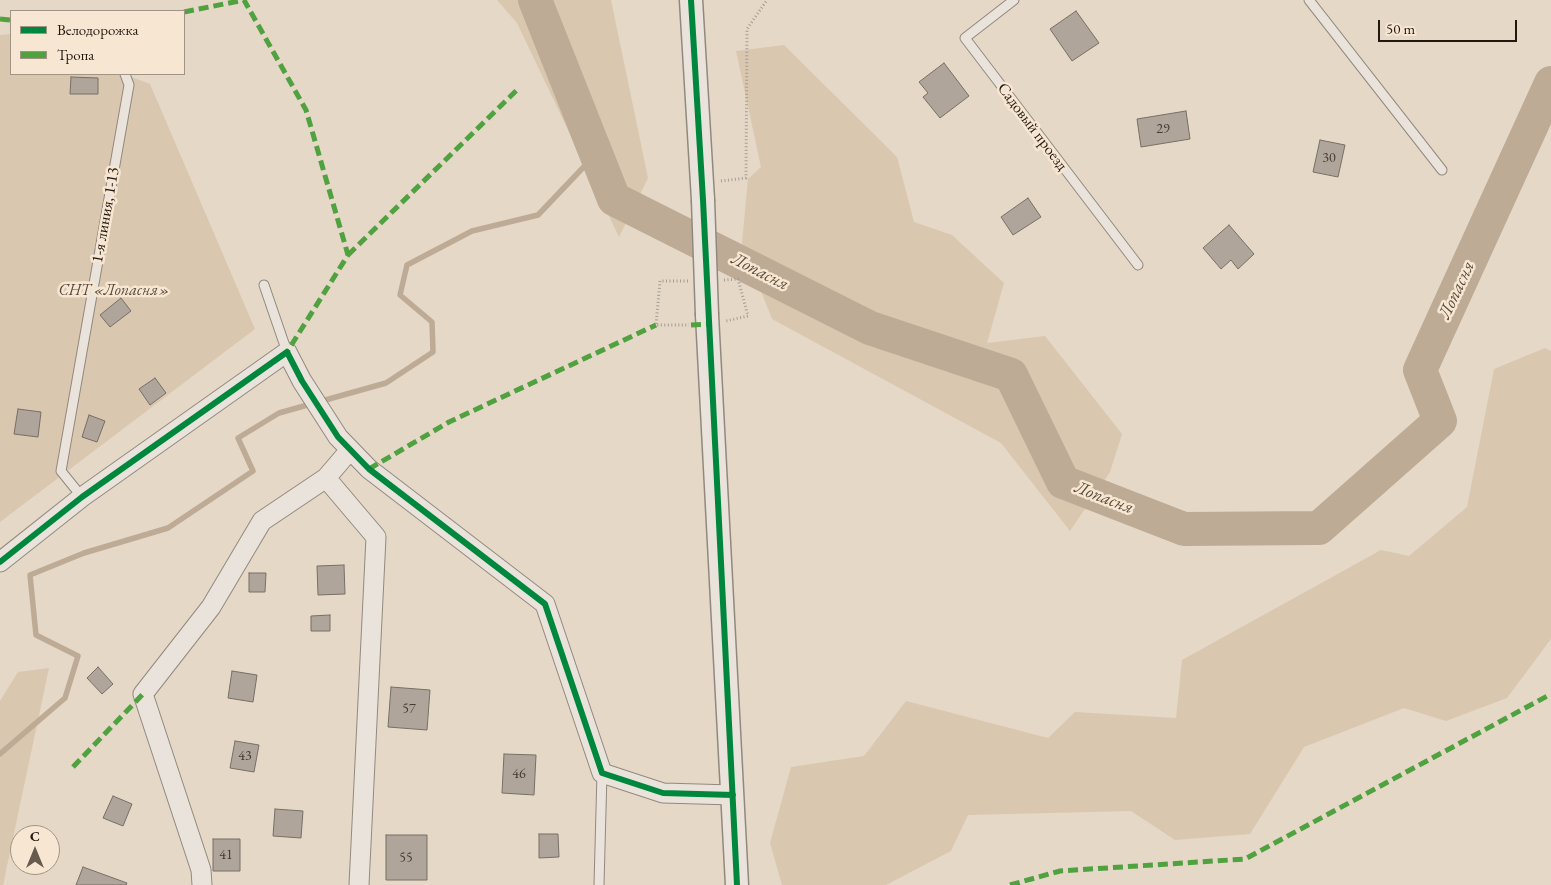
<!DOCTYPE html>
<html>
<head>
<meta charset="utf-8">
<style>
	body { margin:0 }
	#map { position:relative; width:1551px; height:885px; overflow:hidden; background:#e5d8c7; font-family:"EB Garamond",serif }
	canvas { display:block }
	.legend { position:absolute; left:10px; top:10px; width:175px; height:65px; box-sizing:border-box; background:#f7e7d2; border:1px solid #a29484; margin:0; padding:6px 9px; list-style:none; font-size:15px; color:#231810 }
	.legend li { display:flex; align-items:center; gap:10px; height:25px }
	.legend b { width:25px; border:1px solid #a29484 }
	.north { position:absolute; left:10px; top:825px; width:50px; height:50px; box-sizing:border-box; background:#f7e7d2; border:1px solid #a29484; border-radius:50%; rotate:0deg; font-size:14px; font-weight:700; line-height:20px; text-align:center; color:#231810 }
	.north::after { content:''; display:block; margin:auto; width:18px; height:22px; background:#675b50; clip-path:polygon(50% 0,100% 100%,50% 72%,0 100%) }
	.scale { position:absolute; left:1378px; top:20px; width:139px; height:22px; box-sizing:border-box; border:2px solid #231810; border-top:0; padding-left:6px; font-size:15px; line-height:18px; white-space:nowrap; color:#231810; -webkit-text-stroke:4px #f7e7d2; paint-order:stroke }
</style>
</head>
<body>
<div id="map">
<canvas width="1551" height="885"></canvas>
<ul class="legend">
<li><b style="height:6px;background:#00873e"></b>Велодорожка</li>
<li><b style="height:6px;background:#50a13f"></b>Тропа</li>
</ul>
<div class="north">С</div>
<div class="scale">50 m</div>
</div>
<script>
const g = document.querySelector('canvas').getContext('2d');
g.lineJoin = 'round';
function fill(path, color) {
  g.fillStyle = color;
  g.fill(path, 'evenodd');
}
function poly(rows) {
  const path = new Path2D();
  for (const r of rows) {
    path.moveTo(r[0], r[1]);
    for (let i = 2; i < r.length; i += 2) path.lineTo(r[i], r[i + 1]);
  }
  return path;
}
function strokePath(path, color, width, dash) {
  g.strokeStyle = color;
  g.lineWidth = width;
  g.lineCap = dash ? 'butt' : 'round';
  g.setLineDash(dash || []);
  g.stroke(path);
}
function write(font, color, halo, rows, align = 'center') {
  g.font = font + ' "EB Garamond",serif';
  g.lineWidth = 5;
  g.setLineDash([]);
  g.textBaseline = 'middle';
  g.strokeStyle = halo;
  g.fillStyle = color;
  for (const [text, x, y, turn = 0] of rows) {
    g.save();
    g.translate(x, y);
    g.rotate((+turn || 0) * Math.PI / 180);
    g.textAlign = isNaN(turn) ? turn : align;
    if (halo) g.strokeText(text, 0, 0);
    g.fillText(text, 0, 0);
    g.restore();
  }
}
fill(poly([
	[497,0,611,0,648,178,619,237,517,23],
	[11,34,11,74,123,74,150,84,255,329,0,522,0,35],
	[784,45,897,157,914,222,952,235,1004,283,987,343,1045,336,1122,434,1110,472,1070,531,1001,443,772,319,742,243,748,179,761,167,736,51],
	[1545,348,1551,351,1551,639,1507,698,1446,721,1404,708,1304,747,1250,834,1175,840,1131,811,968,815,951,851,886,885,782,885,770,843,791,767,864,756,906,701,1048,738,1075,712,1176,718,1182,660,1381,550,1409,556,1467,507,1494,369],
	[49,668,3,885,0,885,0,701,18,672]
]), '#d9c7b0');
strokePath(poly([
	[0,754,65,698,78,656,36,635,30,575,84,553,168,528,253,471,238,438,279,413,386,383,433,352,432,322,400,295,407,265,472,231,538,215,596,154]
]), '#bdab95', 5.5);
strokePath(poly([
	[535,0,614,199,870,328,1011,375,1063,482,1184,529,1319,528,1440,421,1420,370,1551,83]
]), '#bdab95', 34);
const building = poly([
	[1076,11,1099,43,1072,61,1050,29,1076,11],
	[944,63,969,96,940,118,923,97,928,93,919,82,944,63],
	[71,77,98,78,98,94,70,94,71,77],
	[1186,111,1190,139,1141,147,1137,119,1186,111],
	[1320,140,1345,145,1338,177,1313,172,1320,140],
	[1028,198,1041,217,1013,235,1001,217,1028,198],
	[1229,225,1254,254,1238,269,1231,260,1221,269,1203,248,1229,225],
	[121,298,131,311,110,327,100,315,121,298],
	[155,378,166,393,150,405,139,389,155,378],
	[18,409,41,412,38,437,14,434,18,409],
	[89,415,105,421,97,442,82,437,89,415],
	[344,565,345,594,318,595,317,566,344,565],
	[249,573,266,573,265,592,249,592,249,573],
	[330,615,330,631,311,631,311,616,330,615],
	[98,667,113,684,102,694,87,678,98,667],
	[232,671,257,675,253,702,228,698,232,671],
	[391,687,430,690,427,730,388,727,391,687],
	[235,741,259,745,254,772,230,768,235,741],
	[504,754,536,755,534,795,502,793,504,754],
	[113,796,132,804,123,826,103,818,113,796],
	[275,809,303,811,301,838,273,836,275,809],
	[539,834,558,834,559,857,539,858,539,834],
	[386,835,427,835,427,880,386,880,386,835],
	[213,839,240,839,240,871,213,871,213,839],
	[83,867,127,883,126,885,76,885,83,867]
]);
fill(building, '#afa59a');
strokePath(building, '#776f66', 1);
const service = poly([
	[1014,0,965,38,1138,265],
	[1309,0,1442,170],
	[264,285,287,352],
	[82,497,61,471,129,85,125,74],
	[599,885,602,773]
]);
const minor = poly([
	[326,478,376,537,359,885],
	[0,562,82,497,287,352,302,381,338,437,369,469,545,604,602,773,663,793,733,795],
	[202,885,201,870,143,694,211,607,262,521,326,478,350,450]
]);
const tertiary = poly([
	[691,0,703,200],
	[707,315,737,885]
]);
strokePath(service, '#92897e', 11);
strokePath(minor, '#92897e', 21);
strokePath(tertiary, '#92897e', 25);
strokePath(poly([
	[721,181,746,178,747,29,767,0],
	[724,280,738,279,748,316,726,321],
	[688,281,660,281,656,325,689,325]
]), '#a49d97', 3, [1, 2.5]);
strokePath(service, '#eae3db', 9);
strokePath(minor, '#eae3db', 19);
strokePath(tertiary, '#eae3db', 22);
const tertiaryBridge = poly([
	[703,200,707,315]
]);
strokePath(tertiaryBridge, '#92897e', 25, []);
strokePath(tertiaryBridge, '#eae3db', 22);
strokePath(poly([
	[184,12,244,0,306,110,348,255,287,352],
	[0,19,11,20],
	[348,255,518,89],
	[691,325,709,324],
	[369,469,449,422,656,325],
	[73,767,143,694],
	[1010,885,1060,871,1245,859,1551,694]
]), '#50a13f', 5, [10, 5]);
strokePath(poly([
	[691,0,703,200,737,885],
	[0,562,82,497,287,352,302,381,338,437,369,469,545,604,602,773,663,793,733,795]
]), '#00873e', 6);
write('14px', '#463b32', null, [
	["29",1163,129],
	["30",1329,158],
	["57",409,709],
	["43",245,756],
	["46",519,774],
	["41",226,855],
	["55",406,858]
]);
write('16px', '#231810', '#f7e7d2', [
	["Садовый проезд",1032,127,53],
	["1-я линия, 1-13",106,215,-80]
]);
write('italic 16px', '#57483a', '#f7e7d2', [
	["СНТ «Лопасня»",114,291]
]);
write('italic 18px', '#5a4b3d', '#f7e7d2', [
	["Лопасня",760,272,27],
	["Лопасня",1457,290,-65],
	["Лопасня",1104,498,21]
]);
</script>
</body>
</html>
